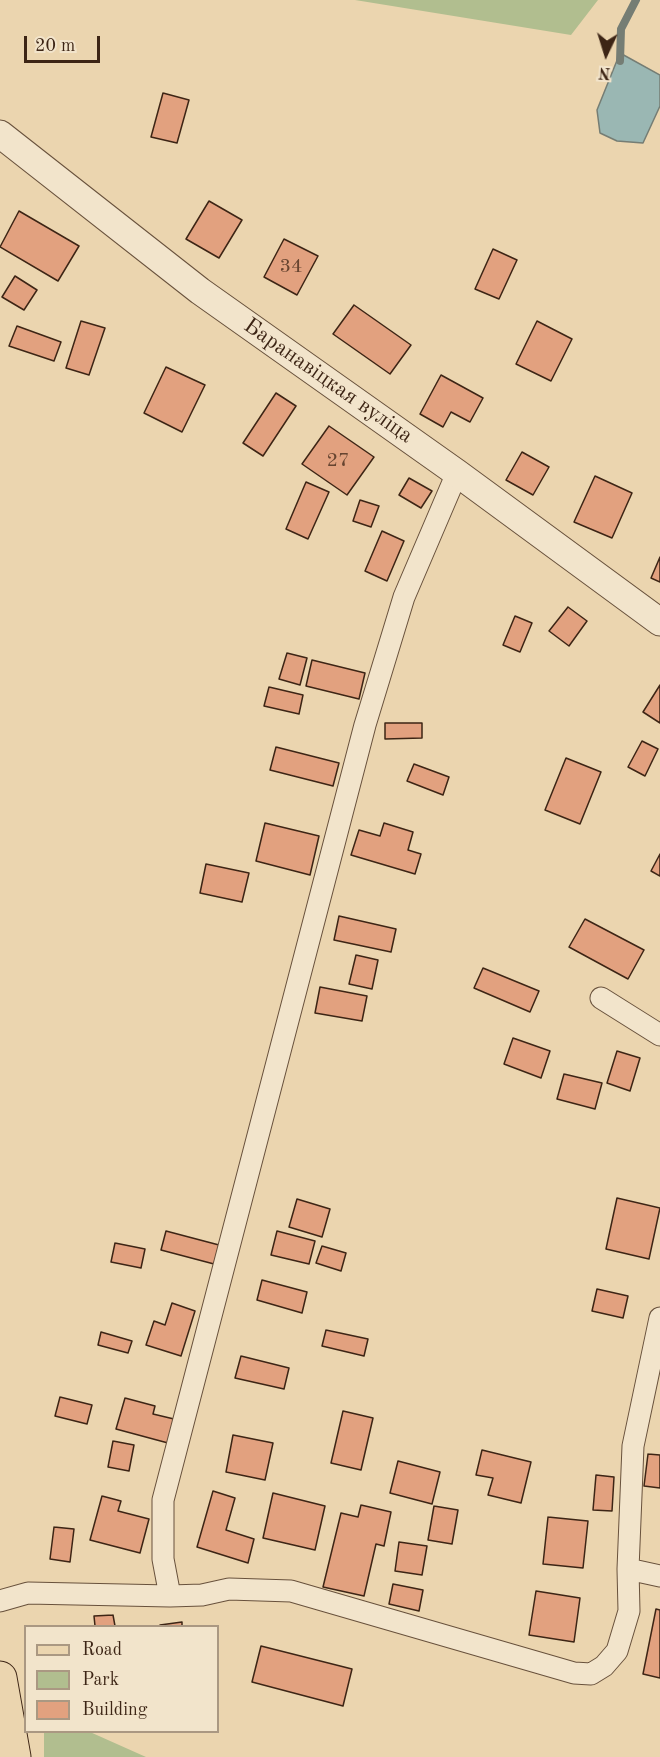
<!DOCTYPE html>
<html>
<head>
<meta charset="utf-8">
<style>
	body { margin:0 }
	#map { position:relative; width:660px; height:1757px; overflow:hidden; background:#ebd5af; font-family:"Old Standard TT",serif }
	canvas { display:block }
	.legend { position:absolute; left:24px; top:1625px; width:195px; height:108px; box-sizing:border-box; background:#f2e4cb; border:2px solid #aa9882; margin:0; padding:8px 10px; list-style:none; font-size:18px; color:#3d2515 }
	.legend li { display:flex; align-items:center; gap:12px; height:30px }
	.legend b { width:30px; border:2px solid #aa9882 }
	.north { position:absolute; left:576px; top:24px; width:60px; height:60px; -webkit-text-stroke:4px #f2e4cb; paint-order:stroke; rotate:184deg; font-size:16px; font-weight:700; line-height:24px; text-align:center; color:#3d2515 }
	.north::after { content:''; display:block; margin:auto; width:21px; height:27px; background:#3d2515; clip-path:polygon(50% 0,100% 100%,50% 72%,0 100%) }
	.scale { position:absolute; left:24px; top:36px; width:76px; height:27px; box-sizing:border-box; border:3px solid #3d2515; border-top:0; padding-left:8px; font-size:18px; line-height:21px; white-space:nowrap; color:#3d2515; -webkit-text-stroke:4px #f2e4cb; paint-order:stroke }
</style>
</head>
<body>
<div id="map">
<canvas width="660" height="1757"></canvas>
<ul class="legend">
<li><b style="height:8px;background:#ebd5af"></b>Road</li>
<li><b style="height:16px;background:#b1be8f"></b>Park</li>
<li><b style="height:16px;background:#e2a17f"></b>Building</li>
</ul>
<div class="north">N</div>
<div class="scale">20 m</div>
</div>
<script>
const g = document.querySelector('canvas').getContext('2d');
g.lineJoin = 'round';
function fill(path, color) {
  g.fillStyle = color;
  g.fill(path, 'evenodd');
}
function poly(rows) {
  const path = new Path2D();
  for (const r of rows) {
    path.moveTo(r[0], r[1]);
    for (let i = 2; i < r.length; i += 2) path.lineTo(r[i], r[i + 1]);
  }
  return path;
}
function strokePath(path, color, width, dash) {
  g.strokeStyle = color;
  g.lineWidth = width;
  g.lineCap = dash ? 'butt' : 'round';
  g.setLineDash(dash || []);
  g.stroke(path);
}
function write(font, color, halo, rows, align = 'center') {
  g.font = font + ' "Old Standard TT",serif';
  g.lineWidth = 4.5;
  g.setLineDash([]);
  g.textBaseline = 'middle';
  g.strokeStyle = halo;
  g.fillStyle = color;
  for (const [text, x, y, turn = 0] of rows) {
    g.save();
    g.translate(x, y);
    g.rotate((+turn || 0) * Math.PI / 180);
    g.textAlign = isNaN(turn) ? turn : align;
    if (halo) g.strokeText(text, 0, 0);
    g.fillText(text, 0, 0);
    g.restore();
  }
}
fill(poly([
	[355,0,598,0,571,35],
	[44,1732,90,1732,146,1757,44,1757]
]), '#b1be8f');
const water = poly([
	[620,53,660,75,660,106,643,143,617,141,600,133,597,110,620,53]
]);
fill(water, '#9ab7b3');
strokePath(water, '#757d74', 1.5);
strokePath(poly([
	[620,61,621,29,636,0]
]), '#757d74', 8);
const building = poly([
	[163,93,189,100,177,143,151,137,163,93],
	[209,201,242,220,219,258,186,239,209,201],
	[19,211,79,246,58,281,0,247,19,211],
	[284,239,318,256,297,295,264,277,284,239],
	[493,249,517,260,499,299,475,289,493,249],
	[15,276,37,290,24,310,2,297,15,276],
	[354,305,411,345,390,374,333,334,354,305],
	[81,321,105,328,89,375,66,368,81,321],
	[537,321,572,339,551,381,516,364,537,321],
	[17,326,61,342,54,361,9,346,17,326],
	[166,367,205,385,182,432,144,413,166,367],
	[441,375,483,398,470,422,451,412,443,427,420,414,441,375],
	[276,393,296,406,263,456,243,443,276,393],
	[329,426,374,457,347,495,302,464,329,426],
	[522,452,549,467,533,495,506,480,522,452],
	[595,476,632,493,612,538,574,522,595,476],
	[409,478,432,491,421,508,399,495,409,478],
	[306,482,329,492,308,539,286,529,306,482],
	[360,500,379,506,371,527,353,521,360,500],
	[382,531,404,541,387,581,365,571,382,531],
	[660,557,660,582,651,578,660,557],
	[568,607,587,621,569,646,549,631,568,607],
	[515,616,532,623,520,652,503,645,515,616],
	[287,653,307,658,300,685,279,679,287,653],
	[312,660,365,673,359,699,306,686,312,660],
	[660,685,660,723,643,712,660,685],
	[269,687,303,695,299,714,264,706,269,687],
	[385,723,422,723,422,738,385,739,385,723],
	[642,741,658,749,645,776,628,767,642,741],
	[276,747,339,763,333,786,270,770,276,747],
	[566,758,601,772,580,824,545,810,566,758],
	[414,764,449,777,443,795,407,781,414,764],
	[265,823,319,836,310,875,256,861,265,823],
	[384,823,413,832,408,850,421,854,415,874,351,855,359,830,380,836,384,823],
	[660,854,660,876,651,871,660,854],
	[206,864,249,873,242,902,200,893,206,864],
	[339,916,396,929,391,952,334,940,339,916],
	[585,919,644,950,628,979,569,947,585,919],
	[356,955,378,960,372,989,349,984,356,955],
	[483,968,539,991,530,1012,474,988,483,968],
	[320,987,367,996,362,1021,315,1013,320,987],
	[513,1038,550,1051,541,1078,504,1064,513,1038],
	[617,1051,640,1058,630,1091,607,1083,617,1051],
	[564,1074,602,1083,595,1109,557,1099,564,1074],
	[617,1198,660,1208,649,1259,606,1249,617,1198],
	[297,1199,330,1209,322,1237,289,1227,297,1199],
	[166,1231,219,1245,214,1264,161,1250,166,1231],
	[277,1231,315,1241,309,1264,271,1255,277,1231],
	[115,1243,145,1249,141,1268,111,1262,115,1243],
	[322,1246,346,1253,341,1271,316,1263,322,1246],
	[262,1280,307,1292,302,1313,257,1300,262,1280],
	[597,1289,628,1296,623,1318,592,1311,597,1289],
	[172,1303,195,1311,181,1356,146,1345,154,1321,165,1325,172,1303],
	[326,1330,368,1339,364,1356,322,1346,326,1330],
	[101,1332,132,1341,128,1353,98,1345,101,1332],
	[241,1356,289,1368,284,1389,235,1378,241,1356],
	[60,1397,92,1405,87,1424,55,1416,60,1397],
	[125,1398,155,1406,153,1414,174,1419,168,1443,116,1429,125,1398],
	[343,1411,373,1418,361,1470,331,1463,343,1411],
	[233,1435,273,1443,265,1480,226,1472,233,1435],
	[113,1441,134,1445,129,1471,108,1467,113,1441],
	[482,1450,531,1462,521,1503,488,1495,493,1478,476,1475,482,1450],
	[648,1454,660,1455,660,1488,644,1486,648,1454],
	[398,1461,440,1472,432,1504,390,1493,398,1461],
	[596,1475,614,1477,612,1511,593,1510,596,1475],
	[213,1491,235,1498,226,1530,254,1539,248,1563,197,1547,213,1491],
	[273,1493,325,1506,315,1550,263,1538,273,1493],
	[102,1496,121,1501,118,1511,149,1519,140,1553,90,1540,102,1496],
	[361,1505,391,1512,384,1546,376,1544,364,1596,323,1587,341,1513,358,1517,361,1505],
	[434,1506,458,1510,452,1544,428,1540,434,1506],
	[548,1517,588,1521,583,1568,543,1564,548,1517],
	[54,1527,74,1529,70,1562,50,1559,54,1527],
	[399,1542,427,1546,422,1575,395,1571,399,1542],
	[393,1584,423,1590,419,1611,389,1604,393,1584],
	[536,1591,580,1598,574,1642,529,1635,536,1591],
	[656,1609,660,1610,660,1678,643,1674,656,1609],
	[113,1615,115,1626,95,1626,94,1616,113,1615],
	[182,1622,182,1626,161,1626,160,1625,182,1622],
	[261,1646,352,1669,343,1706,252,1682,261,1646]
]);
fill(building, '#e2a17f');
strokePath(building, '#3d2515', 1.5);
const minor = poly([
	[601,998,660,1035],
	[628,1569,633,1446,660,1318],
	[170,1596,163,1559,163,1500,365,725,404,597,457,473],
	[0,1601,28,1593,170,1596,202,1595,229,1589,291,1591,574,1673,591,1674,604,1666,617,1651,629,1611,628,1569,660,1576]
]);
const tertiary = poly([
	[0,134,200,291,457,473,660,622]
]);
const primary = poly([
	[0,1678,14,1757]
]);
strokePath(minor, '#68513c', 23);
strokePath(tertiary, '#68513c', 29);
strokePath(primary, '#3d2515', 35);
strokePath(minor, '#f2e4cb', 21);
strokePath(tertiary, '#f2e4cb', 27);
strokePath(primary, '#ebd5af', 33);
write('20px', '#664430', null, [
	["34",291,267],
	["27",338,461]
]);
write('22px', '#3d2515', '#f2e4cb', [
	["Баранавіцкая вуліца",328,381,35]
]);
</script>
</body>
</html>
